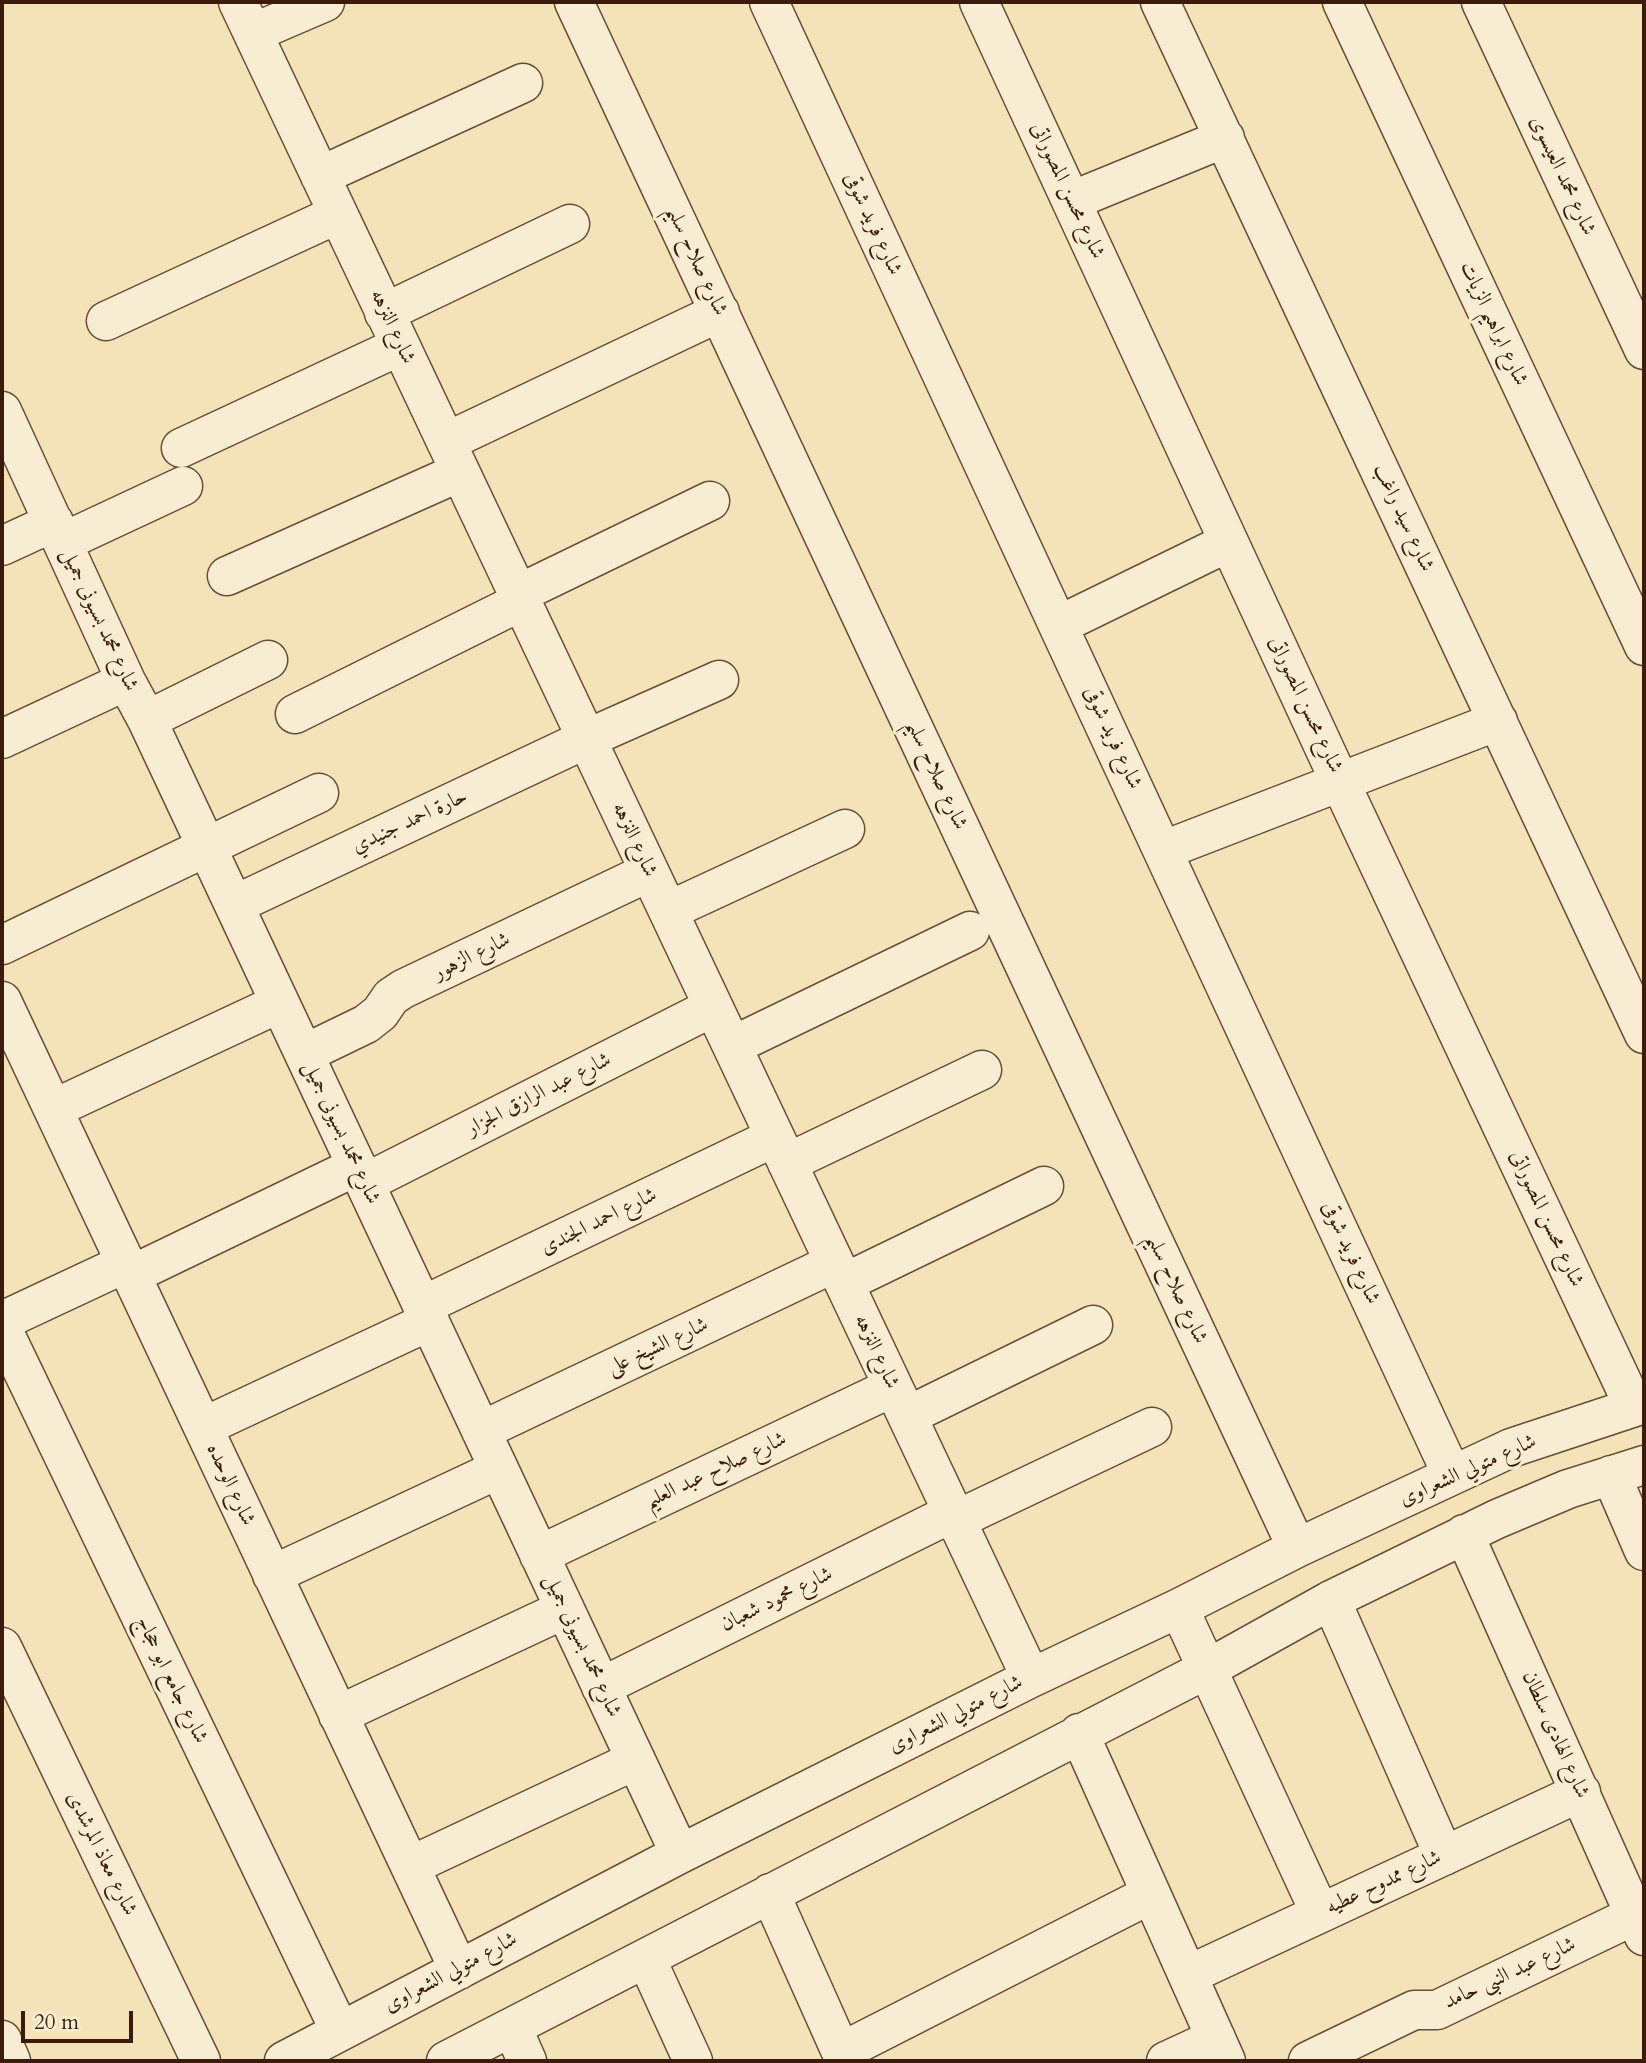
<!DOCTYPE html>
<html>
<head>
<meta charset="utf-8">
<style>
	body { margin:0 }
	#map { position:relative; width:1646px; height:2063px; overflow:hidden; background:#f4e3b9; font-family:Cardo,serif }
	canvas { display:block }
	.frame { position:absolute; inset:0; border:4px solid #3b1b0c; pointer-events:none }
	.scale { position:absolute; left:21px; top:2011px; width:112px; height:32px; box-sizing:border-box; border:4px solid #3b1b0c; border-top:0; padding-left:9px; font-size:21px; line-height:24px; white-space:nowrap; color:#3b1b0c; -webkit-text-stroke:5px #f8edd2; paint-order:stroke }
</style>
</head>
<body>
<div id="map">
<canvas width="1646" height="2063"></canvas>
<div class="frame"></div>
<div class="scale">20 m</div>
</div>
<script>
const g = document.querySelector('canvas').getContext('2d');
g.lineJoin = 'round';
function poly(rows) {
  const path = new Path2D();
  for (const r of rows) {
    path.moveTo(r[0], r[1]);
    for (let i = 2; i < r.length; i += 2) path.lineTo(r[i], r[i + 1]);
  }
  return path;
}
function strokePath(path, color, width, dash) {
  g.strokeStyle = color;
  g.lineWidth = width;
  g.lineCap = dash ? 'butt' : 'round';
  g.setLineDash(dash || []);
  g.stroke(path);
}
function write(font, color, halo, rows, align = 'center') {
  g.font = font + ' Cardo,Amiri,serif';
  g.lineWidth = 6;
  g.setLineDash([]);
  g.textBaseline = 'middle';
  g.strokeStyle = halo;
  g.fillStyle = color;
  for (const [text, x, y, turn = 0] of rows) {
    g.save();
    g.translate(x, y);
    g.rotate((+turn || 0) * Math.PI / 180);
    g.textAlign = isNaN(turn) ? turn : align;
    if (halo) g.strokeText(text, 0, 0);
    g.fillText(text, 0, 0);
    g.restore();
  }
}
const minor = poly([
	[238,2,1031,1678],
	[574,2,1297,1548],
	[769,2,1452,1475],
	[979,2,1340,782,1634,1407],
	[1160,2,1644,1034],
	[1342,2,1644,646],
	[1481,2,1644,350],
	[253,33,325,2],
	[320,176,523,83],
	[1071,201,1225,138],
	[384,313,570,224],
	[106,321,338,214],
	[2,411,126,681,147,720,680,1854],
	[446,442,720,312],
	[181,448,400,346],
	[63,542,183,486],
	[2,546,54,522],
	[227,576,460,472],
	[518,594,710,501],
	[1059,625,1229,542],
	[295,714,522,601],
	[147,720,268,660],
	[2,739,126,681],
	[1164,850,1498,721],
	[234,905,586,739,719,680],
	[668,911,845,829],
	[2,945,319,793],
	[2,1001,459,1970],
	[732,1046,970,931],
	[304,1054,366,1024,380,1013,391,997,403,989,649,872],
	[53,1109,280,1003],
	[787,1163,982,1070],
	[365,1183,713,1007],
	[131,1275,357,1166],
	[844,1283,1044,1186],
	[422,1306,775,1137],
	[2,1321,126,1263],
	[2,1328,340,2031],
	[907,1416,1093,1325],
	[203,1427,430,1321],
	[481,1431,834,1263],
	[1611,1475,1644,1551],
	[956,1520,1152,1427],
	[1464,1534,1644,1936],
	[539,1555,893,1387],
	[272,1575,499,1469],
	[1331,1600,1444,1856],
	[1179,1608,1320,1913],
	[2,1647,201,2061],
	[601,1687,952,1513],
	[338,1715,565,1609],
	[1079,1733,1226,2061],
	[410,1866,636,1760],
	[770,1893,845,2061],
	[646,1958,693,2061],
	[1188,1975,1581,1792],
	[512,2027,527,2061],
	[2,2040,11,2061],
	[841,2052,1151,1894],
	[284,2061,680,1854,1031,1678,1179,1608,1297,1548,1511,1448,1644,1404],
	[446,2061,1207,1669,1331,1600,1497,1519,1568,1489,1644,1465],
	[1166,2061,1216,2038],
	[1308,2061,1414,2010,1437,2010,1635,1915]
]);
strokePath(minor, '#694d37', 41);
strokePath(minor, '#f8edd2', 38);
write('21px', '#3b1b0c', '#f8edd2', [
	["شارع محمد العيسوى",1562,176,65],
	["شارع محسن المصوراتى",1067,191,65],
	["شارع فريد شوقى",872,224,65],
	["شارع صلاح سليم",696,261,65],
	["شارع ابراهيم الزيات",1493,324,65],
	["شارع النزهه",392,327,65],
	["شارع سيد راغب",1403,518,65],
	["شارع محمد بسيونى جميل",99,620,65],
	["شارع محسن المصوراتى",1305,705,65],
	["شارع فريد شوقى",1112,738,65],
	["شارع صلاح سليم",936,775,65],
	["حارة احمد جنيدي",410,822,-25],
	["شارع النزهه",634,840,65],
	["شارع الزهور",472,957,-26],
	["شارع عبد الرازق الجزار",539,1095,-27],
	["شارع محمد بسيونى جميل",341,1133,65],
	["شارع محسن المصوراتى",1546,1219,65],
	["شارع احمد الجندى",599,1222,-26],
	["شارع فريد شوقى",1350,1253,65],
	["شارع صلاح سليم",1176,1289,65],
	["شارع الشيخ على",658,1347,-25],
	["شارع النزهه",876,1352,65],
	["شارع صلاح عبد العليم",716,1471,-25],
	["شارع متولي الشعراوى",1468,1471,-24],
	["شارع الوحده",230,1485,65],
	["شارع محمود شعبان",777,1600,-26],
	["شارع محمد بسيونى جميل",582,1646,65],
	["شارع جامع ابو حجاج",171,1680,64],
	["شارع متولي الشعراوى",956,1715,-27],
	["شارع الهادى سلطان",1555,1735,66],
	["شارع معاذ المرشدى",101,1854,64],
	["شارع ممدوح عطيه",1384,1883,-25],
	["شارع متولي الشعراوى",451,1973,-28],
	["شارع عبد النبى حامد",1510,1974,-25]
]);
</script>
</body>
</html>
